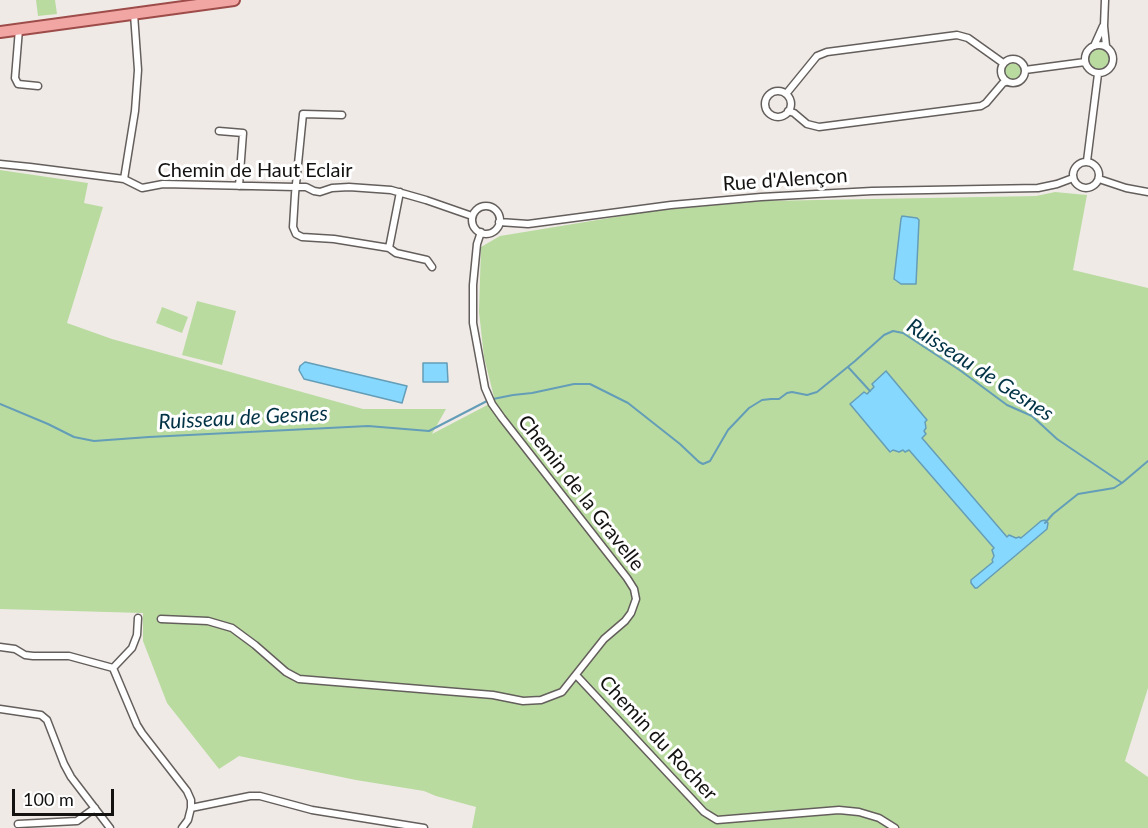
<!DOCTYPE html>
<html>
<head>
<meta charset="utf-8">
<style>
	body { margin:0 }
	#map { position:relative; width:1148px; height:828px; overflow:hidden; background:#efeae6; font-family:Lato,sans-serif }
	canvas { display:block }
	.scale { position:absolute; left:12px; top:789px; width:102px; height:27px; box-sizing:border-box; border:3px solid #131210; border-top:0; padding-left:8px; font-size:18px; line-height:21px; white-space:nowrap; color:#131210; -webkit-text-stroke:4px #fff; paint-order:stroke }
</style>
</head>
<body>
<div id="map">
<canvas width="1148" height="828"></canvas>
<div class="scale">100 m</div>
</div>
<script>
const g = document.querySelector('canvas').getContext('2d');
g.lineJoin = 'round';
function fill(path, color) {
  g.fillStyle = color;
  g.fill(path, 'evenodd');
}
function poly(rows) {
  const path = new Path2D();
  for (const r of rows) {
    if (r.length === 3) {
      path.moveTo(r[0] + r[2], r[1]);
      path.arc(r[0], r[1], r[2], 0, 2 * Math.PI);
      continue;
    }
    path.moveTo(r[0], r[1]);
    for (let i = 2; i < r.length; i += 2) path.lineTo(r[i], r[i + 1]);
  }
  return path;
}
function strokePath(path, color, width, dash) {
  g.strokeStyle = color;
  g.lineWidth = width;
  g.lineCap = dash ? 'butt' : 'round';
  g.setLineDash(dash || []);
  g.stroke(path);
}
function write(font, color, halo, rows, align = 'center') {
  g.font = font + ' Lato,sans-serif';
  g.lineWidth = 6;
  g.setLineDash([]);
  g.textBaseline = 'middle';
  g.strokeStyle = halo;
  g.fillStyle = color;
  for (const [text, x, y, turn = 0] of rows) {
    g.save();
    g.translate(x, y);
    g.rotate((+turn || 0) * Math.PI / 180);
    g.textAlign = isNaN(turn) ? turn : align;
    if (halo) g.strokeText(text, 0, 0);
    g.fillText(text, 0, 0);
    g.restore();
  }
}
fill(poly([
	[36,0,55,0,57,14,38,16],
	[1099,59,10],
	[1013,71,9],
	[0,170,88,183,84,203,103,207,67,323,112,339,363,409,446,409,432,434,495,401,484,357,479,312,481,247,500,236,640,213,673,209,763,201,1036,196,1055,192,1087,195,1073,270,1148,288,1148,688,1125,761,1148,777,1148,828,472,828,476,807,436,796,424,791,356,780,239,756,219,769,167,703,143,641,143,613,0,609],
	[197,301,236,311,222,365,182,355],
	[162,307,188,317,182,333,156,323]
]), '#b9dba0');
const water = poly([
	[902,216,917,218,919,220,916,284,901,284,894,279,901,219,902,216],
	[305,362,407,386,402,403,304,379,299,370,300,366,305,362],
	[423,363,447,363,448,382,423,382,423,363],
	[886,371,927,420,925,422,926,428,924,431,926,434,922,438,1007,537,1009,535,1016,538,1019,537,1021,538,1041,521,1045,520,1048,523,1047,529,977,588,975,588,971,583,971,580,993,562,992,560,994,556,992,550,994,548,909,450,905,452,903,450,899,452,893,450,890,452,850,404,864,392,867,394,874,387,872,384,886,371]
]);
fill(water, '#87d8fe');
strokePath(water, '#649db7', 1.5);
strokePath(poly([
	[848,367,870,391],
	[493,399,513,395,532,393,574,384,590,384,628,403,680,444,699,462,703,464,710,461,728,430,749,408,762,400,771,399,779,399,787,393,792,392,807,395,817,392,855,361,884,335,893,331,903,333,961,371,1007,405,1032,416,1057,439,1122,483],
	[0,404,48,424,74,437,94,441,149,437,368,426,429,431,487,401],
	[1045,523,1053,514,1078,494,1114,488,1122,483,1148,461]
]), '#649db7', 2);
const minor = poly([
	[1105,0,1104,26,1106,46],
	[19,29,15,78,18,84,38,86],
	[1099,59,14],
	[1094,46,1103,26],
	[1013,71,12],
	[1025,70,1085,62],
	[778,104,13],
	[786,94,817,56,827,52,957,35,968,38,1003,63],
	[788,111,794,113,807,124,819,127,981,106,986,103,1003,83,1006,82],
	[342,115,303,114,295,194,293,227,296,234,302,237,334,239,389,248,400,192],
	[219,131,243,133,239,186],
	[1087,161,1098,74],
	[1086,175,13],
	[0,164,30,167,124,179,142,188,163,184,296,187,306,187,314,191,320,192,332,188,349,187,391,190,426,200,472,216],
	[124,179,135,111,138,70,134,14],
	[1099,179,1126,188,1148,192],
	[486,220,14],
	[499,222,528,224,671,205,761,197,872,191,1038,188,1057,184,1073,178],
	[389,248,396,253,427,260,432,267],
	[161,619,208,621,232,628,255,645,286,672,299,679,493,695,523,701,541,700,562,692,604,639,625,621,631,613,636,599,634,589,627,578,502,418,492,404,485,388,473,323,473,285,477,244,481,232],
	[0,647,15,649,25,655,33,656,69,656,113,668,137,725,142,733,187,791,191,800,191,808,188,820,182,828],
	[113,668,132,648,137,635,138,618],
	[576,675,704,812,717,820,839,810,859,812,879,818,895,828],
	[0,709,41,715,47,720,64,764,71,777,110,828],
	[191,808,250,796,260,796,312,810,424,828],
	[18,824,77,821,95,808]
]);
const primary = poly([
	[0,32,234,0]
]);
strokePath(minor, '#645f5c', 9);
strokePath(primary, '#9d4c49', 14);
strokePath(minor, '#fff', 6);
strokePath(primary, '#f1a6a4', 10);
write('20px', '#131210', '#fff', [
	["Chemin de Haut Eclair",255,171],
	["Rue d'Alençon",785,180,-4],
	["Chemin de la Gravelle",581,493,52],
	["Chemin du Rocher",658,738,47]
]);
write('italic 21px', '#003245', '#fff', [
	["Ruisseau de Gesnes",980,370,33],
	["Ruisseau de Gesnes",243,418,-3]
]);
</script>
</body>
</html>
